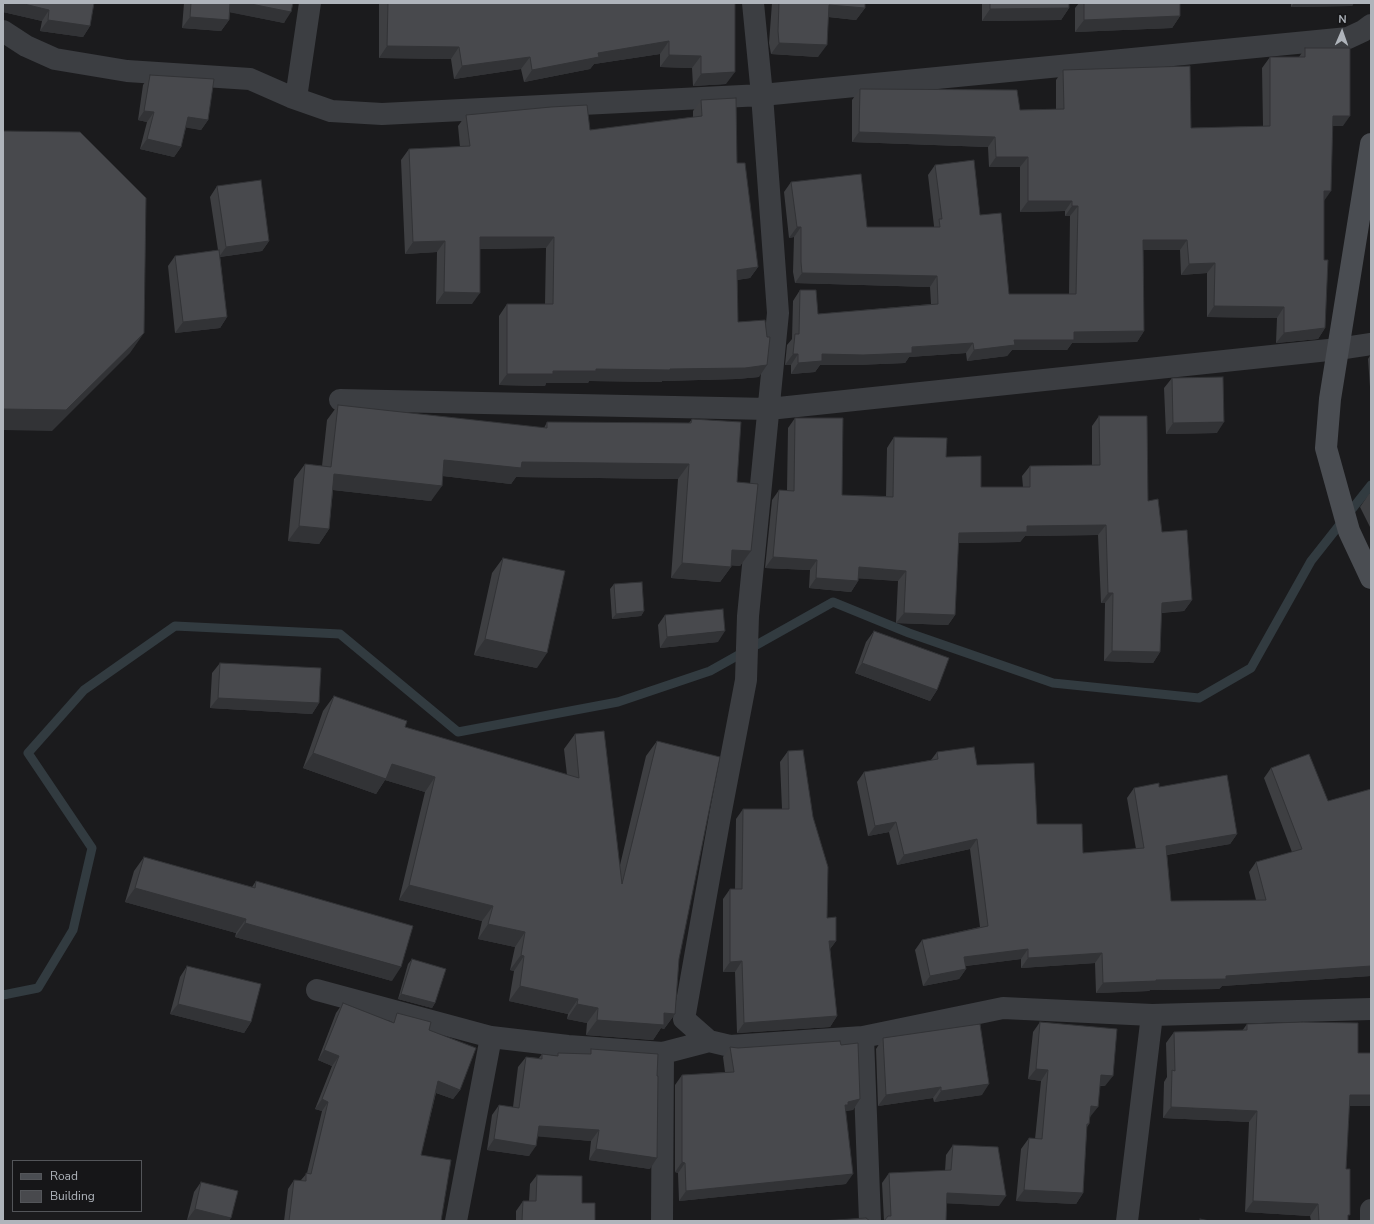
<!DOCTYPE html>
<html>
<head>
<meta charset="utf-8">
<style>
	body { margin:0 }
	#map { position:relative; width:1374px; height:1224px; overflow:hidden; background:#1b1b1d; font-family:"Nunito Sans",sans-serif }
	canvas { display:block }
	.frame { position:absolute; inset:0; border:4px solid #afb4bb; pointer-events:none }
	.legend { position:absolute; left:12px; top:1160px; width:130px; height:52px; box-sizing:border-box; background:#161618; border:1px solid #535559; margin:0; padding:5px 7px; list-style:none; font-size:12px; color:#afb4bb }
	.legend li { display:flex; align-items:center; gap:8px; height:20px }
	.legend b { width:20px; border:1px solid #535559 }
	.north { position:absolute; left:1322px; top:12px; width:40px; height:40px; -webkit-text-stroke:3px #161618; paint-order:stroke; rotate:2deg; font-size:11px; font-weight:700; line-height:16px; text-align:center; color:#afb4bb }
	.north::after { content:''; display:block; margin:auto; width:14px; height:18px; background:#afb4bb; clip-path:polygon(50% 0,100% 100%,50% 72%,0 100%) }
</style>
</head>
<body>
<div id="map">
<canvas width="1374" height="1224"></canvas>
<div class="frame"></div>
<ul class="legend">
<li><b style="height:5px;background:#4a4d52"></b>Road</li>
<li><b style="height:11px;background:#48494d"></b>Building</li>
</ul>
<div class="north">N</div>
</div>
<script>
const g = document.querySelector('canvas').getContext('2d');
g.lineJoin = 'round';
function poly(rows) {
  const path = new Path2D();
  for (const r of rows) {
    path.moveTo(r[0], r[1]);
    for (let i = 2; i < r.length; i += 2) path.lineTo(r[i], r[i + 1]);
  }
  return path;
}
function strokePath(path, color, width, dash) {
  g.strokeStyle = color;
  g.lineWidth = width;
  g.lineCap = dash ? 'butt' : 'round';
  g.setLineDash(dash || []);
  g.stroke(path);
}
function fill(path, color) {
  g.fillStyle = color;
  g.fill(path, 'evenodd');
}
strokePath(poly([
	[3,995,38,988,73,930,92,848,28,753,84,690,175,626,340,634,458,732,618,702,710,671,833,602,909,633,1053,683,1199,698,1251,668,1311,561,1371,485]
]), '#323b40', 9);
strokePath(poly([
	[3,31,26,46,55,59,127,71,250,79,291,97,331,111,382,114,762,95,1348,38,1363,31,1371,25],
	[296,98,310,3],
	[340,400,769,409,1338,349,1371,344],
	[317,990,491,1037,568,1046,663,1053,709,1041,730,1046,863,1037,1003,1008,1152,1015,1371,1009],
	[863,1037,870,1221],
	[709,1041,684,1019,720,816,746,680,748,616,778,313,762,95,753,3],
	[456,1221,491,1037],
	[662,1221,663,1053],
	[1127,1221,1152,1015],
	[1371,1221,1371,1210]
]), '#3c3e42', 22);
strokePath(poly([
	[1371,144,1330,399,1326,448,1349,531,1371,578]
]), '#4a4d52', 22);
fill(poly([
	[3,3,94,3,90,26,83,37,40,31,42,21,3,12],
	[184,3,293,3,284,23,230,12,229,20,221,31,182,28],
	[379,3,735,3,726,84,693,86,692,68,660,67,660,54,594,64,590,69,524,82,521,69,454,79,451,59,379,58],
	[772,3,865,3,865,8,856,20,828,17,818,57,771,54,769,43],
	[982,3,1069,3,1069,8,1061,20,982,21],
	[1079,3,1180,3,1180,16,1172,28,1075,32,1075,8],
	[1291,3,1354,3,1352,6,1291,7],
	[1305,48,1343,126,1332,126,1324,200,1324,260,1325,328,1318,339,1276,343,1277,318,1207,317,1207,273,1181,275,1180,250,1143,250,1144,331,1137,342,1072,343,1067,350,1012,350,1007,356,967,361,966,353,909,357,905,363,856,365,820,365,815,372,791,374,791,365,785,365,787,345,792,339,793,301,800,290,818,314,931,304,930,287,795,283,793,272,794,237,789,238,784,192,791,182,867,227,934,227,934,226,928,175,935,165,980,215,1009,294,1069,294,1070,216,1065,216,1065,211,1020,212,1020,167,989,167,988,147,852,142,852,100,860,89,1020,110,1056,109,1056,80,1063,70,1191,128,1263,126,1262,68,1270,57,1299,57],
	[150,75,208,120,201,130,186,127,181,147,174,157,140,149,147,122,138,120,143,85],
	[701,100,737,163,758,267,750,278,737,280,738,322,759,377,737,379,662,381,662,382,589,381,588,383,546,383,545,386,499,385,499,316,507,304,545,304,546,248,480,249,472,304,436,304,437,252,405,254,401,160,409,149,460,147,458,126,466,115,590,130,693,117,693,111],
	[217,186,269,241,262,251,220,257,227,317,220,328,175,333,168,266,175,256,218,250,210,197],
	[1371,354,1371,401,1368,359],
	[1172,378,1217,433,1166,434,1164,388],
	[338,405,544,428,547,422,689,423,692,419,737,482,751,551,740,566,731,565,731,567,720,582,671,578,678,479,516,477,511,484,443,476,431,501,333,490,329,529,319,544,288,541,294,479,305,464,322,466,327,420],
	[1099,416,1148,501,1162,532,1192,600,1184,611,1161,613,1160,652,1153,663,1104,661,1105,603,1101,603,1098,535,1025,536,1020,542,958,543,955,615,948,625,896,623,898,581,858,578,858,581,851,592,809,588,810,570,765,568,772,500,779,490,787,490,788,428,795,418,842,495,886,496,887,448,894,437,946,457,981,487,1023,487,1022,476,1030,466,1092,465,1092,426],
	[1371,493,1371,529,1360,507,1369,494],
	[503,558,537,668,474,655,492,573],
	[614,584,644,611,641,616,612,619,610,589],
	[665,615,718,642,660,648,658,625],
	[874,631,937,690,930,701,855,673,866,642],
	[220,663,319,703,312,714,210,708,212,673],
	[334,696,405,727,567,775,564,749,575,734,620,865,646,756,657,741,679,959,675,1014,664,1029,661,1028,653,1040,586,1035,587,1023,567,1019,568,1014,509,1001,514,971,510,970,515,947,478,939,482,921,399,900,425,792,385,780,376,794,303,768,323,711],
	[788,751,827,918,836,941,830,949,837,1016,830,1027,737,1033,735,972,723,972,723,899,730,889,735,889,736,819,743,809,782,809,780,762],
	[937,752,977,765,1037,824,1083,853,1136,849,1127,798,1134,788,1159,787,1237,834,1230,844,1167,855,1171,901,1256,900,1249,872,1256,862,1292,852,1264,778,1271,768,1328,801,1371,789,1371,976,1222,986,1219,989,1150,990,1149,991,1096,993,1095,963,1021,968,1021,959,966,966,966,969,959,979,923,986,915,950,922,940,980,927,970,849,897,865,889,832,868,836,857,782,864,772,931,760],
	[144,857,252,887,256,881,392,981,235,937,236,933,125,902,134,871],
	[412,959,435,1003,432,1008,398,999,408,964],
	[187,966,251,1022,244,1033,170,1014,180,977],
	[343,1003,391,1022,397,1013,429,1030,460,1090,453,1099,436,1093,421,1155,441,1221,284,1221,288,1189,294,1180,301,1180,307,1173,322,1111,315,1109,332,1066,318,1060,336,1013],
	[1040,1022,1105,1086,1100,1086,1090,1117,1089,1124,1087,1127,1083,1193,1076,1204,1016,1201,1021,1149,1029,1138,1035,1139,1041,1081,1028,1079,1033,1032],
	[1247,1024,1349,1106,1346,1169,1348,1221,1311,1221,1310,1216,1245,1212,1249,1122,1163,1118,1164,1082,1167,1077,1166,1043,1174,1032,1242,1031],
	[883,1038,982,1095,934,1102,933,1098,878,1106,876,1049],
	[841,1045,860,1099,853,1110,845,1111,846,1184,679,1201,678,1173,675,1172,675,1085,682,1075,725,1072,723,1057,730,1047,738,1048],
	[591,1049,650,1169,589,1160,591,1141,538,1136,529,1156,487,1150,492,1115,499,1105,513,1107,518,1067,526,1057,539,1058,542,1054,556,1056,558,1053,588,1054],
	[953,1145,999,1206,946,1203,884,1221,882,1183,889,1173,945,1171,946,1155],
	[537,1175,582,1203,595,1221,516,1221,516,1211,523,1201,529,1201,530,1184],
	[201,1182,229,1221,192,1221,187,1220,194,1192]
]), '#3e3f42');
fill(poly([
	[3,3,20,3,49,10,42,21,3,12],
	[228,3,246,3,291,12,284,23,223,11],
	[1294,3,1354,3,1352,6,1291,7],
	[829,5,865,8,856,20,821,16],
	[1069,8,1061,20,982,21,990,9],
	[1180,16,1172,28,1075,32,1084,20],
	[190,17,229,20,221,31,182,28],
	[48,20,90,26,83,37,40,31],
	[669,41,660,54,594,64,590,69,524,82,532,70,598,53],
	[779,43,827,45,818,57,771,54],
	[387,46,459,47,451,59,379,58],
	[669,55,701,56,692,68,660,67],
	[530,57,521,69,454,79,462,66],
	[735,72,726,84,693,86,701,74],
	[144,111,154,112,147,122,138,120],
	[1333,116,1350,116,1343,126,1325,126],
	[188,117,208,120,201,130,182,127],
	[859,132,995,137,988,147,852,142],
	[147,139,181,147,174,157,140,149],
	[996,157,1028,157,1020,167,989,167],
	[1324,191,1331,191,1324,201],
	[1028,201,1072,201,1065,211,1020,212],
	[1072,206,1078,206,1070,216,1065,216],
	[797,227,801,227,794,237,789,238],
	[480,237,554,237,546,248,472,249],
	[1143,240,1187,240,1180,250,1136,250],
	[269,241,262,251,219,257,226,247],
	[445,241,437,252,405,254,413,242],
	[1215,263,1207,273,1181,275,1189,264],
	[758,267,750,278,729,281,737,270],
	[802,273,937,276,930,287,795,283],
	[444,292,480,293,472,304,436,304],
	[1214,306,1284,307,1277,318,1207,317],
	[227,317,220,328,175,333,183,322],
	[1325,328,1318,339,1276,343,1284,333],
	[1144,331,1137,342,1072,343,1067,350,1012,350,1007,356,967,361,974,350,1014,340,1074,332],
	[144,333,130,353,52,431,3,430,3,409],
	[973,343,966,353,909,357,905,363,856,365,820,365,815,372,791,374,798,363,822,354],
	[793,354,798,354,791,365,785,365],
	[767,365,759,377,737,379,662,381,662,382,589,381,588,383,546,383,545,386,499,385,507,374,596,369,670,369],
	[1224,422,1217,433,1166,434,1173,423],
	[444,460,522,462,689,464,678,479,516,477,511,484,434,475],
	[334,474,442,486,431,501,324,489],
	[1106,525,1098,535,1025,536,1020,542,952,543,959,533,1027,526],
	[299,526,329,529,319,544,288,541],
	[732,550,751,551,740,566,721,565],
	[773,557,817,560,810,570,765,568],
	[682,563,731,567,720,582,671,578],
	[859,567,906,571,898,581,851,578],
	[816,578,858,581,851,592,809,588],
	[1108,593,1113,593,1105,603,1101,603],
	[1192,600,1184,611,1154,613,1162,603],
	[644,611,641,616,612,619,616,614],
	[904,613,955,615,948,625,896,623],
	[725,631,718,642,660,648,667,637],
	[485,639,547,653,537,668,474,655],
	[1112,651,1160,652,1153,663,1104,661],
	[862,663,937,690,930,701,855,673],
	[218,698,319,703,312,714,210,708],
	[313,753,392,764,435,777,425,792,385,780,376,794,303,768],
	[896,822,889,832,868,836,875,826],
	[1237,834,1230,844,1159,856,1166,846],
	[977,839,970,849,897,865,904,855],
	[409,885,493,906,482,921,399,900],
	[135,888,246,919,236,933,125,902],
	[245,923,401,967,392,981,235,937],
	[488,924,525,932,515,947,478,939],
	[829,941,836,941,828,951],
	[1028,949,1021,959,957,967,964,957],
	[1102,953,1095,963,1021,968,1028,958],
	[521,955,524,956,514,971,510,970],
	[742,961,735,972,723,972,730,962],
	[1371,966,1371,976,1370,976,1222,986,1219,989,1150,990,1149,991,1096,993,1103,983],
	[966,969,959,979,923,986,930,976],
	[520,986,578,999,568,1014,509,1001],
	[401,994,435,1003,432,1008,398,999],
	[178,1004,251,1022,244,1033,170,1014],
	[577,1004,598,1008,587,1023,567,1019],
	[664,1013,675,1014,664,1029,661,1028,653,1040,586,1035,597,1020],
	[837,1016,830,1027,737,1033,744,1023],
	[324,1050,339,1056,332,1066,318,1060],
	[1036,1069,1048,1070,1041,1081,1028,1079],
	[1101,1075,1113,1076,1105,1086,1094,1085],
	[438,1081,460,1090,453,1099,431,1091],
	[989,1084,982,1095,934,1102,941,1091],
	[941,1087,933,1098,878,1106,886,1095],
	[1350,1095,1371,1095,1371,1106,1342,1106],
	[322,1099,328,1102,322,1111,315,1109],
	[860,1099,853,1110,843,1111,838,1115,848,1102],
	[1091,1106,1098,1107,1090,1117,1084,1117],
	[1171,1107,1257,1111,1249,1122,1163,1118],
	[539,1126,599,1130,591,1141,532,1136],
	[494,1139,536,1146,529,1156,487,1150],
	[596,1149,657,1158,650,1169,589,1160],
	[682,1162,685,1163,678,1173,675,1172],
	[853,1174,846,1184,679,1201,686,1191],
	[1024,1190,1083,1193,1076,1204,1016,1201],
	[947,1193,1006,1196,999,1206,940,1203],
	[1253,1201,1318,1204,1310,1216,1245,1212],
	[195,1209,231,1218,229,1221,192,1221,187,1220]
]), '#323336');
const building = poly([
	[20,3,94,3,90,26,48,20,49,10,20,3],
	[191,3,230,3,229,20,190,17,191,3],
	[246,3,293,3,291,12,246,3],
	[388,3,735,3,735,72,701,74,701,56,669,55,669,41,598,53,599,57,532,70,530,57,462,66,459,47,387,46,388,3],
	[779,3,865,3,865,8,829,5,827,45,779,43,778,31,779,3],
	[990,3,1069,3,1069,8,990,9,990,3],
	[1084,3,1180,3,1180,16,1084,20,1084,3],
	[1305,48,1350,48,1350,116,1333,116,1331,191,1324,191,1324,260,1328,260,1325,328,1284,333,1284,307,1214,306,1215,263,1189,264,1187,240,1143,240,1144,331,1074,332,1074,340,1014,340,1015,345,974,350,973,343,912,347,912,353,863,355,822,354,822,361,798,363,798,354,793,354,795,334,799,334,800,290,816,290,818,314,938,304,937,276,802,273,801,262,801,227,797,227,791,182,861,174,867,227,940,227,939,219,942,219,935,165,974,160,980,215,1001,213,1009,294,1076,294,1078,206,1072,206,1072,201,1028,201,1028,157,996,157,995,137,859,132,860,89,1017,90,1020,110,1064,109,1063,70,1190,66,1191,128,1270,126,1270,57,1305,57,1305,48],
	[150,75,214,79,208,120,188,117,181,147,147,139,154,112,144,111,150,75],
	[736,98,737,163,745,163,758,267,737,270,738,322,765,320,767,337,770,337,767,365,745,368,670,369,670,370,596,369,596,371,553,371,553,374,507,374,507,304,553,304,554,237,480,237,480,293,444,292,445,241,413,242,409,149,470,146,466,115,551,107,587,105,590,130,702,116,701,100,736,98],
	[3,131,80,132,146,198,144,333,66,410,3,409,3,131],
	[261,180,269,241,226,247,217,186,261,180],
	[219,250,227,317,183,322,175,256,219,250],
	[1223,377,1224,422,1173,423,1172,378,1223,377],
	[338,405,547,428,547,422,691,423,692,419,741,422,737,482,758,484,751,551,732,550,731,567,682,563,689,464,522,462,521,468,444,460,442,486,334,474,329,529,299,526,305,464,331,467,338,405],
	[1099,416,1147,416,1148,501,1158,499,1162,532,1187,530,1192,600,1162,603,1160,652,1112,651,1113,593,1108,593,1106,525,1027,526,1027,532,959,533,955,615,904,613,906,571,859,567,858,581,816,578,817,560,773,557,779,490,794,491,795,418,843,418,842,495,893,497,894,437,947,438,946,457,981,456,981,487,1030,487,1030,466,1100,465,1099,416],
	[503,558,565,571,547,653,485,639,503,558],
	[642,582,644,611,616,614,614,584,642,582],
	[723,609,725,631,667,637,665,615,723,609],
	[874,631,949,658,937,690,862,663,874,631],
	[220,663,321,668,319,703,218,698,220,663],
	[334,696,407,721,405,727,579,778,575,734,604,731,622,884,657,741,720,757,679,959,675,1014,664,1013,664,1025,597,1020,598,1008,577,1004,578,999,520,986,524,956,521,955,525,932,488,924,493,906,409,885,435,777,392,764,386,779,313,753,334,696],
	[974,747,977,765,1034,763,1037,824,1082,824,1083,853,1144,848,1134,788,1159,783,1159,787,1227,775,1237,834,1166,846,1171,901,1266,900,1256,862,1302,849,1271,768,1309,754,1328,801,1371,789,1371,966,1226,976,1226,979,1156,980,1156,981,1103,983,1102,953,1028,958,1028,949,964,957,966,969,930,976,922,940,988,926,977,839,904,855,896,822,875,826,864,772,938,759,937,752,974,747],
	[803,750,813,817,828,867,827,918,836,917,836,941,829,941,837,1016,744,1023,742,961,730,962,730,889,742,889,743,809,789,809,788,751,803,750],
	[144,857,255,888,256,881,413,926,401,967,245,923,246,919,135,888,144,857],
	[412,959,446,969,435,1003,401,994,412,959],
	[187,966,261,984,251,1022,178,1004,187,966],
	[343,1003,394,1023,397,1013,431,1022,429,1030,476,1048,460,1090,438,1081,421,1155,451,1160,441,1221,289,1221,294,1180,306,1181,306,1173,311,1174,328,1102,322,1099,339,1056,324,1050,343,1003],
	[1040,1022,1117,1029,1113,1076,1101,1075,1098,1107,1091,1106,1089,1124,1087,1124,1083,1193,1024,1190,1029,1138,1042,1139,1048,1070,1036,1069,1040,1022],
	[1302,1022,1358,1023,1358,1053,1371,1053,1371,1095,1350,1095,1346,1169,1350,1169,1350,1215,1348,1215,1348,1221,1319,1221,1318,1204,1253,1201,1257,1111,1171,1107,1172,1070,1175,1071,1174,1032,1247,1030,1247,1024,1302,1022],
	[980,1024,989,1084,941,1091,941,1087,886,1095,883,1038,980,1024],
	[840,1041,841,1045,858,1043,860,1099,848,1102,848,1105,845,1105,853,1174,686,1191,685,1163,682,1162,682,1075,734,1072,730,1047,738,1048,840,1041],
	[591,1049,658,1054,657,1076,658,1076,657,1158,596,1149,599,1130,539,1126,536,1146,494,1139,499,1105,519,1108,526,1057,542,1059,542,1054,558,1056,558,1053,591,1054,591,1049],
	[953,1145,998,1147,1006,1196,947,1193,946,1221,884,1221,888,1216,891,1216,889,1173,951,1170,953,1145],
	[537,1175,582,1176,582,1203,595,1203,595,1221,522,1221,523,1201,536,1201,537,1175],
	[201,1182,238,1191,231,1218,195,1209,201,1182],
	[866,1218,870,1221,821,1221,866,1218],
	[1200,1219,1210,1221,1200,1221,1200,1219]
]);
fill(building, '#48494d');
strokePath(building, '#323336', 1);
</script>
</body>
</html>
